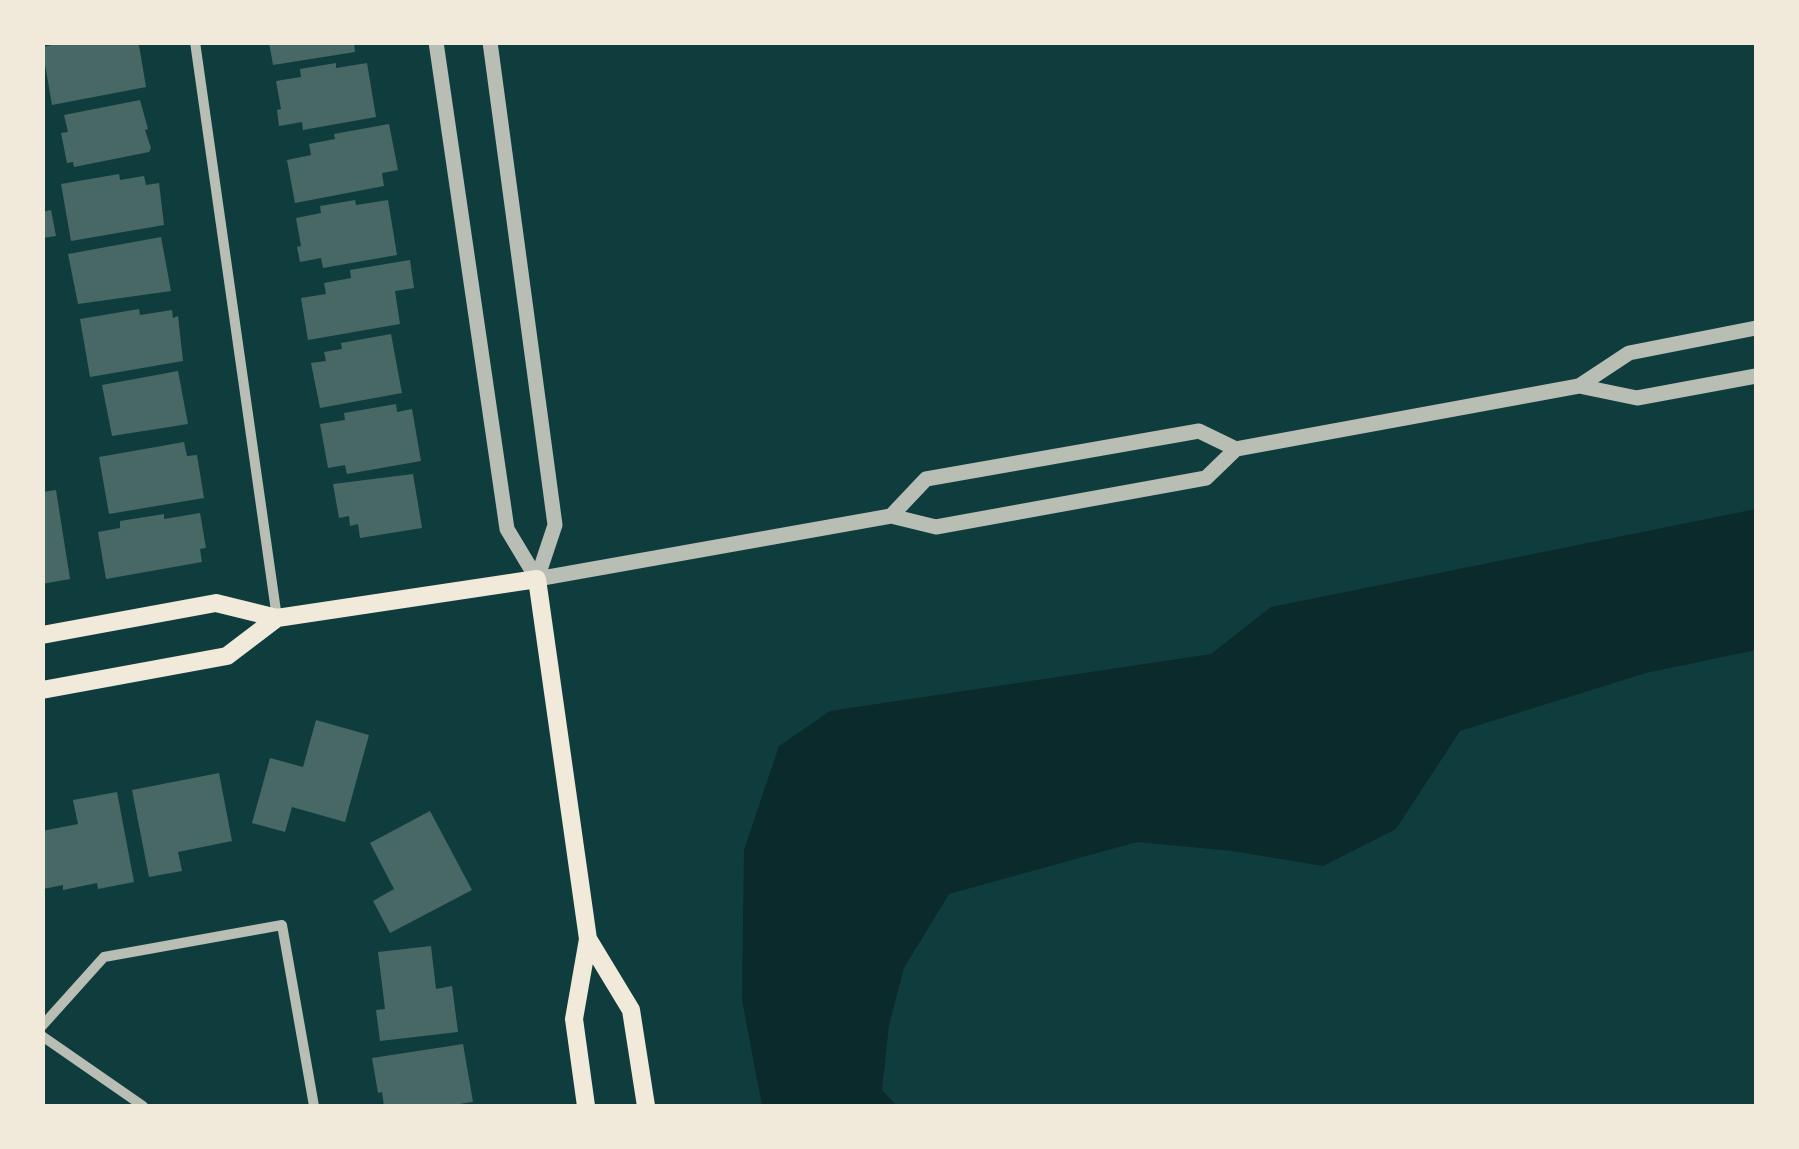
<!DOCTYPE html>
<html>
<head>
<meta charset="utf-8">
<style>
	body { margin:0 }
	#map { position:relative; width:1799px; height:1149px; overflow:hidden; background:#0f3d3e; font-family:"Golos Text",sans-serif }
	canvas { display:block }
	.frame { position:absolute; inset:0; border:45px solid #f1e9da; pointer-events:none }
</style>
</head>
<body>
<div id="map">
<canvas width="1799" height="1149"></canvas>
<div class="frame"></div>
</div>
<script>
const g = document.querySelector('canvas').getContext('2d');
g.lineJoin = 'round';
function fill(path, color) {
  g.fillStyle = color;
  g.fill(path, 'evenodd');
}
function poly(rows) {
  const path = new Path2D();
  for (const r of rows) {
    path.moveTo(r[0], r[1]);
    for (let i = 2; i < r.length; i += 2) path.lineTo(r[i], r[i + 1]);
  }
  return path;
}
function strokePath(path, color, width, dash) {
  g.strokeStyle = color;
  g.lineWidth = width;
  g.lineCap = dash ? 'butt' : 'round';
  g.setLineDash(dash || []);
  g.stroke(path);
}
fill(poly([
	[1756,509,1756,650,1646,673,1460,731,1396,829,1323,866,1232,851,1137,842,949,894,904,968,889,1025,882,1090,897,1106,762,1106,742,1000,744,850,779,746,830,711,1211,654,1271,607]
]), '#0a2a2b');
fill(poly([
	[67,42,139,45,146,87,52,105,42,47],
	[269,42,354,42,355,52,273,65],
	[336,63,336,68,367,63,376,117,303,130,302,122,279,126,277,110,281,109,276,81,301,77,300,69],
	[140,100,148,129,145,130,151,148,149,152,74,167,73,162,67,163,61,133,68,132,64,115],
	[389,124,398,170,382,173,384,186,295,203,287,160,311,155,309,144,335,139,334,134],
	[119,174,120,180,144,176,146,185,159,183,164,225,71,241,61,184],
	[355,200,356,205,388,200,397,255,323,268,321,258,300,262,297,247,301,246,296,218,321,213,320,206],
	[51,210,56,236,42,238,42,212],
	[161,237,171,291,78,304,68,254],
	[410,260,414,288,395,291,400,324,308,340,301,298,326,294,324,283,351,278,350,270],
	[139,309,140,315,172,310,173,318,178,316,183,361,90,377,80,319],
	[391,334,402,393,320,408,311,363,326,361,324,352,342,349,341,343],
	[178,371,188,424,112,436,102,385],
	[396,404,397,412,412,409,421,461,347,474,345,465,328,468,320,424,345,420,344,413],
	[184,442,187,456,197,455,204,498,109,514,99,457],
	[413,474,422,528,360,538,358,524,350,526,349,516,339,518,333,484],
	[56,490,70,579,42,584,42,492],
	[200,513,206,548,200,549,202,562,106,579,98,532,120,528,120,521,164,514,164,519],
	[316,720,369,735,345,822,292,807,285,832,252,823,270,758,303,767],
	[219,773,232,841,178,852,182,871,149,877,132,790],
	[117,792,134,882,98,889,97,883,63,890,63,885,43,889,42,831,78,824,73,800],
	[430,811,472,890,390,933,373,901,394,889,370,843],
	[431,946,436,989,452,986,458,1032,380,1041,376,1010,385,1009,378,952],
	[463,1044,473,1102,459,1104,459,1106,384,1106,382,1092,378,1093,372,1058]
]), '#486865');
strokePath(poly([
	[195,42,277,618],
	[42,1026,104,957,282,925,314,1106],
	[42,1036,143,1106]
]), '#b8beb3', 10);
strokePath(poly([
	[436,42,507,529,537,579],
	[490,42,555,525,537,579],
	[1579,386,1629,353,1756,328],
	[891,516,926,479,1199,431,1236,449],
	[537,579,891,516,936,527,1206,478,1236,449,1579,386,1637,398,1756,376]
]), '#b8beb3', 15);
strokePath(poly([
	[42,635,216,603,277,618,537,579,588,939,574,1019,586,1106],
	[42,690,227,656,277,618],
	[588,939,631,1010,646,1106]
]), '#f1e9da', 18);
</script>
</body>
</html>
